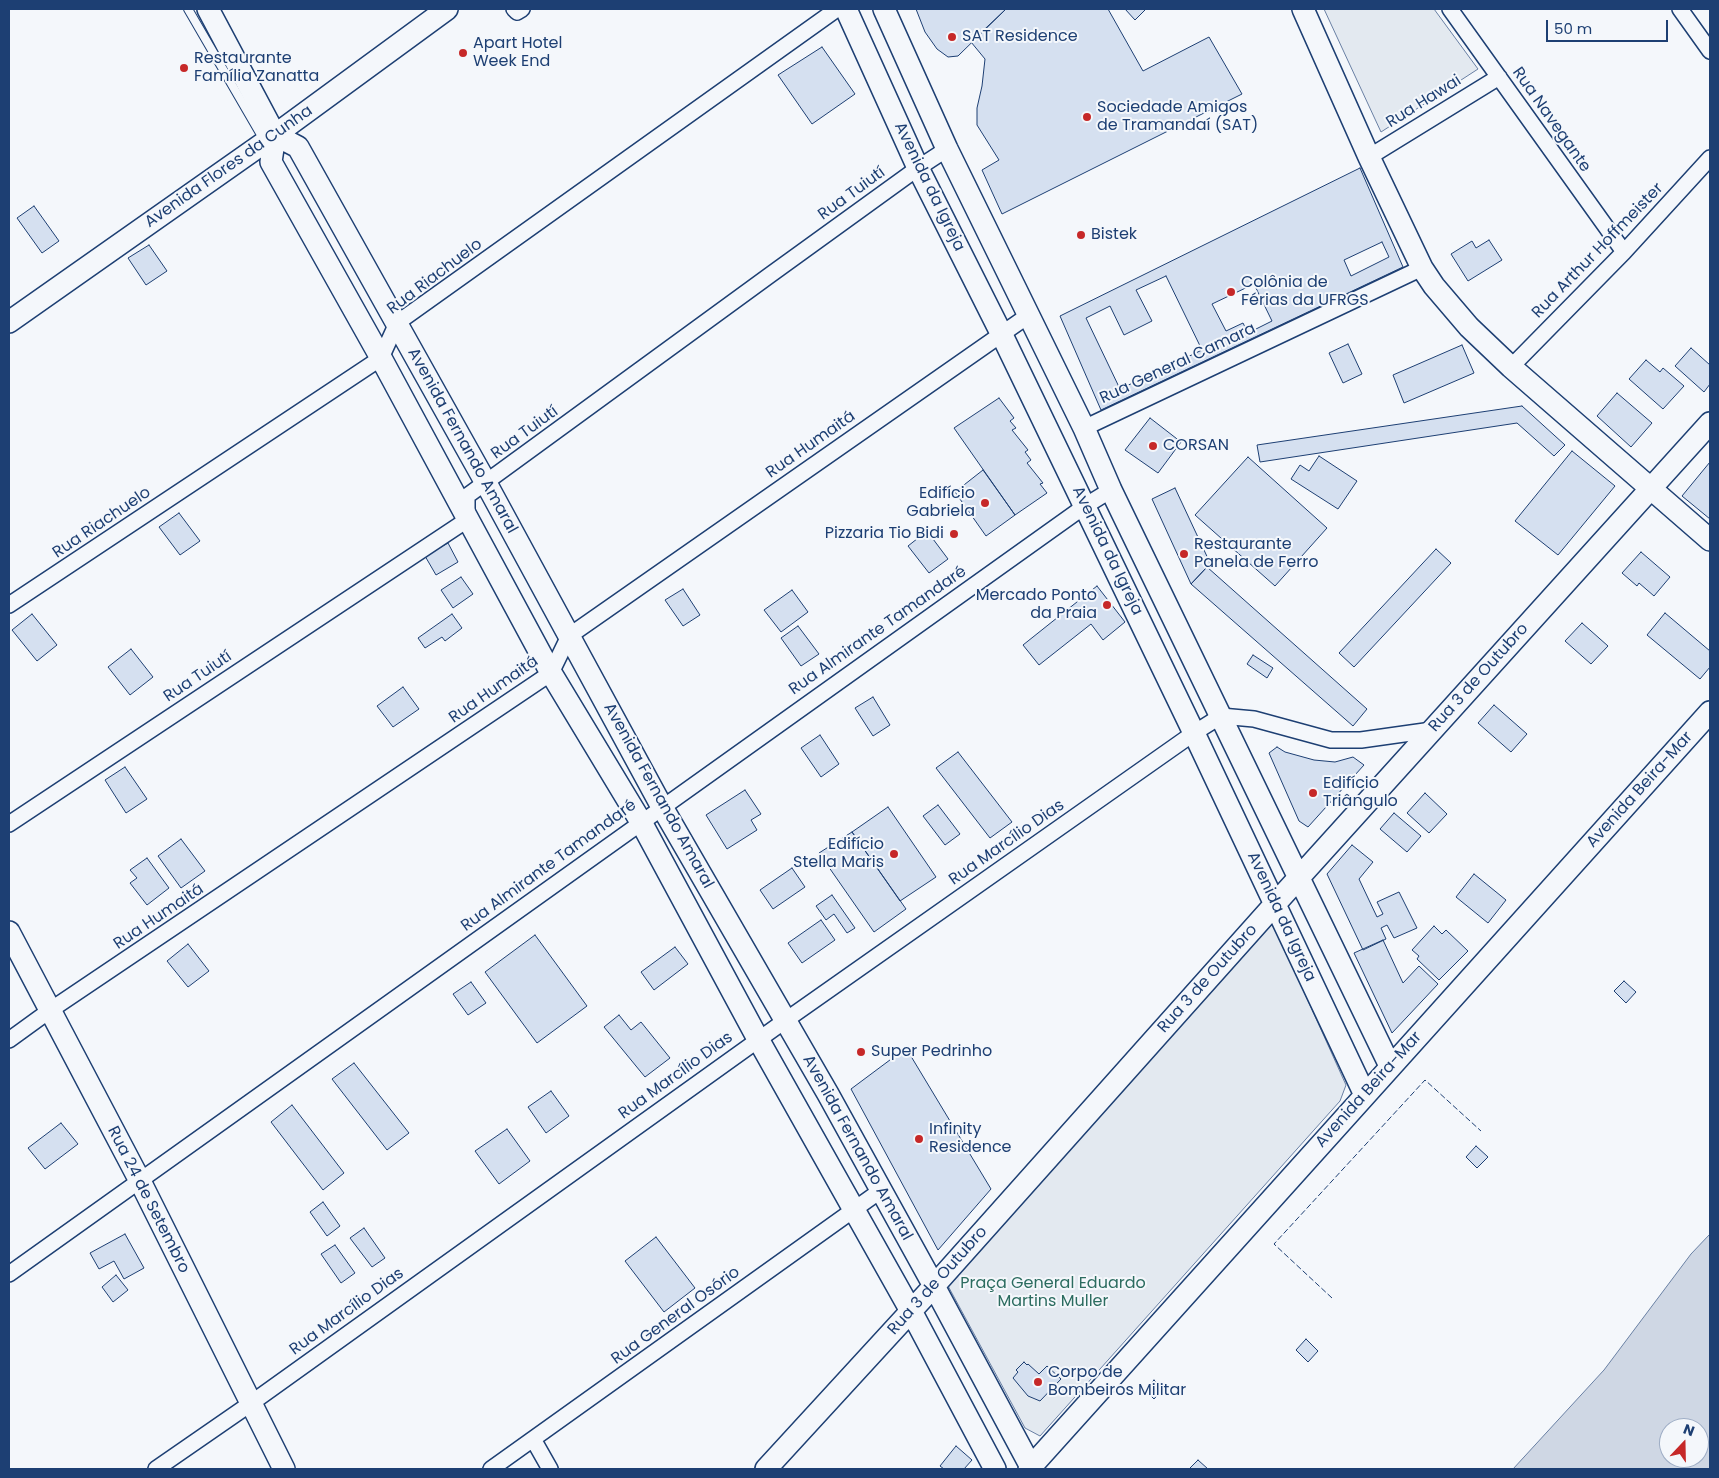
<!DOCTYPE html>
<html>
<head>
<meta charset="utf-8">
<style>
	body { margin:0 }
	#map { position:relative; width:1719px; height:1478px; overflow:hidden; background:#f4f7fb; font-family:Poppins,sans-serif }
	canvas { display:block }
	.frame { position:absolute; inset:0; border:10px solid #1d3f73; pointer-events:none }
	.north { position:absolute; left:1659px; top:1418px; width:50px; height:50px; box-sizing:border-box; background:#f4f7fb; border:1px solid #9eadc5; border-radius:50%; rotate:21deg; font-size:14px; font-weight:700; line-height:20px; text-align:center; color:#1d3f73 }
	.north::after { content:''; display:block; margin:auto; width:18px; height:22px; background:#c62828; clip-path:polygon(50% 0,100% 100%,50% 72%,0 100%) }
	.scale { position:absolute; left:1546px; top:20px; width:122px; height:22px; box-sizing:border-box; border:2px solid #1d3f73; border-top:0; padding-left:6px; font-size:15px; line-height:18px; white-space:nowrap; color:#1d3f73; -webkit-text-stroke:4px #f4f7fb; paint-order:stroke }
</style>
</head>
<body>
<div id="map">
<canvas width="1719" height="1478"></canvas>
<div class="frame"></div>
<div class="north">N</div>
<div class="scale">50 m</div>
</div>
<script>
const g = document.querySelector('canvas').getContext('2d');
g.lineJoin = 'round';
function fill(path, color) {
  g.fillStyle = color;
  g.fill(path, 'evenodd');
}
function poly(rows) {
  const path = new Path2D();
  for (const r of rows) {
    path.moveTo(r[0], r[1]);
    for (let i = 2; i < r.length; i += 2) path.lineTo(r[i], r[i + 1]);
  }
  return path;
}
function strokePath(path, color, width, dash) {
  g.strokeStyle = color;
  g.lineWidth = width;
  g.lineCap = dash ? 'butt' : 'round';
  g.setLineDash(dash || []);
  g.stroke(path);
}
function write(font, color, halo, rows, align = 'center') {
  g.font = font + ' Poppins,sans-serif';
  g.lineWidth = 4;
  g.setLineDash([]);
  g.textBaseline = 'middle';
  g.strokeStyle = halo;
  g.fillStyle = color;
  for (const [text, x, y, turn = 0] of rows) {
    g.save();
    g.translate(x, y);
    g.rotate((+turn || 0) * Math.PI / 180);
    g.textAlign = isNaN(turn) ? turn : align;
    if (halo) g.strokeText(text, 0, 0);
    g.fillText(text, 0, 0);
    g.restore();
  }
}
const green = poly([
	[1324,9,1434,9,1478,69,1381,132,1324,9],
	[1273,923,1346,1085,1340,1101,1040,1436,1025,1428,947,1284,1273,923]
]);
fill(green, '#e3e9f0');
strokePath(green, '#687fa3', 1);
const water = poly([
	[1710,1234,1710,1469,1513,1469,1604,1370,1691,1254,1710,1234],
	[1669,1428,1699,1428,1699,1458,1669,1458,1669,1428]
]);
fill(water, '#cfd7e4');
strokePath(water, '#687fa3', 1);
const building = poly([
	[916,9,1006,9,958,56,948,57,937,49,925,32,916,9],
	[1006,9,1108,9,1143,71,1209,37,1242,94,1002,214,982,170,999,160,977,125,977,108,982,86,985,59,971,42,1006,9],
	[1125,9,1146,9,1135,20,1125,9],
	[822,47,855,94,812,124,778,75,822,47],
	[1360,168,1403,267,1101,410,1060,316,1360,168],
	[34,206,59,241,42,253,17,218,34,206],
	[1489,240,1502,260,1468,281,1451,254,1472,241,1476,248,1489,240],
	[1382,242,1389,257,1351,276,1344,260,1382,242],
	[149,245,167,271,146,285,128,258,149,245],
	[1166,276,1202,350,1120,389,1086,318,1110,306,1124,335,1152,321,1136,290,1166,276],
	[1254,284,1272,321,1248,333,1243,323,1226,331,1212,304,1254,284],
	[1348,344,1362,374,1343,383,1329,353,1348,344],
	[1462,345,1474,373,1404,403,1393,375,1462,345],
	[1691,348,1710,365,1710,384,1704,392,1675,366,1691,348],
	[1646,360,1660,372,1663,368,1684,386,1663,409,1629,379,1646,360],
	[1617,393,1652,423,1631,447,1597,416,1617,393],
	[999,398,1014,418,1010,421,1016,428,1012,430,1028,450,1025,452,1031,460,1027,463,1043,483,1040,484,1047,493,1015,515,954,428,999,398],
	[1522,406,1565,445,1554,456,1517,423,1260,462,1257,445,1522,406],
	[1150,418,1181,442,1158,473,1125,450,1150,418],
	[1572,451,1615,486,1558,555,1515,521,1572,451],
	[1319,456,1357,481,1338,509,1291,479,1300,465,1309,471,1319,456],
	[1248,457,1327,528,1275,586,1195,515,1248,457],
	[1710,462,1710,519,1682,496,1710,462],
	[983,470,1015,515,986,536,955,492,983,470],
	[1175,488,1211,565,1207,567,1191,584,1152,499,1175,488],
	[179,513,200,541,180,555,159,527,179,513],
	[927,531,948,559,929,573,908,546,927,531],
	[448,543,458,562,436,575,425,556,448,543],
	[1436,549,1451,563,1354,667,1339,653,1436,549],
	[1641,552,1670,577,1654,596,1639,583,1637,586,1622,573,1641,552],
	[1207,567,1367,709,1353,726,1191,584,1207,567],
	[461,577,473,594,453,608,441,590,461,577],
	[1097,586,1125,622,1103,640,1091,624,1039,665,1023,645,1097,586],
	[683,589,700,615,683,626,665,600,683,589],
	[792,590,808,612,781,632,764,610,792,590],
	[1665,613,1710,651,1710,667,1700,679,1647,635,1665,613],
	[32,614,57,645,37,661,12,630,32,614],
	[452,614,462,628,445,641,442,637,425,648,418,638,452,614],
	[1582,623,1608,646,1591,664,1565,641,1582,623],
	[798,626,819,654,801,666,781,638,798,626],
	[131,649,153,677,130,695,108,667,131,649],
	[1253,655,1273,668,1267,678,1247,664,1253,655],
	[403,687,419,709,393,727,377,706,403,687],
	[873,697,890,725,873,736,855,708,873,697],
	[1494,705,1527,734,1511,752,1478,723,1494,705],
	[820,735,839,764,821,777,801,748,820,735],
	[1277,747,1285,752,1314,760,1335,762,1353,757,1364,765,1308,827,1299,821,1269,753,1277,747],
	[958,752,1012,822,990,838,936,768,958,752],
	[125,767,147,799,126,813,105,780,125,767],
	[745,790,761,814,751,820,757,830,727,849,706,815,745,790],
	[1425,793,1447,814,1429,833,1407,813,1425,793],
	[938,805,960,834,945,845,923,816,938,805],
	[888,807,936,877,900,901,852,832,888,807],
	[1394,813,1421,836,1407,852,1380,829,1394,813],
	[852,832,906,909,874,932,819,853,852,832],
	[181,839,205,871,181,888,158,856,181,839],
	[1352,845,1373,862,1359,879,1377,917,1383,914,1377,902,1399,892,1417,928,1394,938,1387,925,1381,928,1386,939,1363,950,1327,874,1352,845],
	[147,858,169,888,147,905,130,883,137,878,130,870,147,858],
	[792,868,805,887,773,909,760,890,792,868],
	[1474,874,1506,900,1488,923,1456,897,1474,874],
	[832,895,855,928,847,933,834,914,826,920,816,906,832,895],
	[821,920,835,940,802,963,788,943,821,920],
	[1434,926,1442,934,1446,930,1468,951,1439,980,1417,959,1419,956,1412,950,1434,926],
	[535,935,587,1006,537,1043,485,972,535,935],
	[1383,940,1403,983,1419,966,1438,984,1392,1033,1354,953,1383,940],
	[188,944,209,971,188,987,167,961,188,944],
	[675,947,688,964,654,990,641,972,675,947],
	[1624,981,1636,992,1626,1003,1614,991,1624,981],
	[471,982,486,1003,468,1015,453,994,471,982],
	[619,1015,631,1030,641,1022,670,1058,645,1077,604,1027,619,1015],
	[906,1048,991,1189,938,1250,851,1089,906,1048],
	[354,1063,409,1133,387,1150,332,1079,354,1063],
	[551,1091,569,1116,546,1133,528,1107,551,1091],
	[292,1105,344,1173,323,1190,271,1122,292,1105],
	[61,1123,78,1144,45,1169,28,1148,61,1123],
	[507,1129,530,1161,499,1184,475,1151,507,1129],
	[1476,1146,1488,1157,1477,1168,1466,1157,1476,1146],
	[323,1202,340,1226,327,1236,310,1212,323,1202],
	[364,1228,385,1258,372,1267,350,1238,364,1228],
	[125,1234,144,1268,124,1279,114,1261,99,1269,90,1253,125,1234],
	[656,1237,695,1288,664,1312,625,1261,656,1237],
	[335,1245,355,1273,341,1283,321,1254,335,1245],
	[116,1275,128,1290,113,1302,102,1287,116,1275],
	[1306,1339,1318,1351,1308,1362,1296,1350,1306,1339],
	[1024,1362,1027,1365,1028,1364,1039,1374,1047,1366,1061,1379,1040,1401,1028,1396,1013,1378,1018,1372,1016,1370,1024,1362],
	[1154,1380,1163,1389,1154,1399,1145,1390,1154,1380],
	[956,1446,972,1460,964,1469,944,1469,940,1466,956,1446],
	[1198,1460,1208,1469,1189,1469,1198,1460]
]);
fill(building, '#d5e0f0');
strokePath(building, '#1d3f73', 1);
const lane = poly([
	[188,9,264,140]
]);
const street = poly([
	[514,9,517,12,522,9],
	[1450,9,1624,252],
	[1680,9,1710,51],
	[1369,157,1499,77],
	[1511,367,1624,252,1710,158],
	[1084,428,1422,268],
	[9,605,381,358,397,323,837,9],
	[9,824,467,520,467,496,770,275,918,168,947,149],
	[9,1040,49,1011,551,673,569,636,1029,315],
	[9,1274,1085,506,1111,490],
	[533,1439,550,1469],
	[156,1469,250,1404,786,1020,1194,733,1221,716,1254,719,1331,740,1361,740,1432,730],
	[491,1469,880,1191]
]);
const secondary = poly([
	[208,9,275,135,298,147,486,483,662,807,828,1094,934,1286,1031,1467],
	[846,9,918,168,1001,333,1194,733,1365,1095],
	[884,9,947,149,1084,428,1111,490,1390,1066],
	[1303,9,1369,157,1422,268,1434,286,1469,327,1511,367,1710,540],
	[275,135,271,162,381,358,551,673,641,822,758,1039,911,1311,995,1469],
	[9,322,275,135,447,9],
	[9,932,140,1181,284,1469],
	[766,1469,934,1286,1275,904,1710,423],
	[1029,1469,1710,712]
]);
strokePath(lane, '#1d3f73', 10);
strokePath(street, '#1d3f73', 18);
strokePath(secondary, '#1d3f73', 24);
strokePath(lane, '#f4f7fb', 8);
strokePath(street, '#f4f7fb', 15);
strokePath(secondary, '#f4f7fb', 21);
strokePath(poly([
	[1332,1298,1274,1244,1425,1080,1481,1131]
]), '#1d3f73', 1, [6, 2.5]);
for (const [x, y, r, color] of [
	[952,37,5,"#c62828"],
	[463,53,5,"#c62828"],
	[184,68,5,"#c62828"],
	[1087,117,5,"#c62828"],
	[1081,235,5,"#c62828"],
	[1231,292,5,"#c62828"],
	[1153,446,5,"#c62828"],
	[985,503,5,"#c62828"],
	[954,534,5,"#c62828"],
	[1184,554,5,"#c62828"],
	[1107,605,5,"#c62828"],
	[1313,793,5,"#c62828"],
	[894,854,5,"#c62828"],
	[861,1052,5,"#c62828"],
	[919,1139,5,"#c62828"],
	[1038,1382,5,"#c62828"]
]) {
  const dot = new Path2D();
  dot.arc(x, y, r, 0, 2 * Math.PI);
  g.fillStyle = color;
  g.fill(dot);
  strokePath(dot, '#f4f7fb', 2);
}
write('16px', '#1d3f73', '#f4f7fb', [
	["SAT Residence",962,37],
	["Apart Hotel",473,44],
	["Week End",473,62],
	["Restaurante",194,59],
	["Família Zanatta",194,77],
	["Sociedade Amigos",1097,108],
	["de Tramandaí (SAT)",1097,126],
	["Bistek",1091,235],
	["Colônia de",1241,283],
	["Férias da UFRGS",1241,301],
	["CORSAN",1163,446],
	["Edifício",975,494,"right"],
	["Gabriela",975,512,"right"],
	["Pizzaria Tio Bidi",944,534,"right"],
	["Restaurante",1194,545],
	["Panela de Ferro",1194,563],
	["Mercado Ponto",1097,596,"right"],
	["da Praia",1097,614,"right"],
	["Edifício",1323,784],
	["Triângulo",1323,802],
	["Edifício",884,845,"right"],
	["Stella Maris",884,863,"right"],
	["Super Pedrinho",871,1052],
	["Infinity",929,1130],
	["Residence",929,1148],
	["Corpo de",1048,1373],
	["Bombeiros Militar",1048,1391]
], 'left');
write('16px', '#1d3f73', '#f4f7fb', [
	["Rua Hawai",1424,102,-32],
	["Rua Navegante",1551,120,55],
	["Avenida Flores da Cunha",229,167,-35],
	["Avenida da Igreja",929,187,64],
	["Rua Tuiutí",852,194,-36],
	["Rua Arthur Hoffmeister",1598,251,-46],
	["Rua Riachuelo",435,277,-37],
	["Rua General Camara",1178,364,-25],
	["Rua Tuiutí",525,433,-36],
	["Avenida Fernando Amaral",462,441,61],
	["Rua Humaitá",811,445,-35],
	["Rua Riachuelo",102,523,-34],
	["Avenida da Igreja",1107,551,64],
	["Rua Almirante Tamandaré",878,631,-35],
	["Rua Tuiutí",198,677,-34],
	["Rua 3 de Outubro",1479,678,-48],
	["Rua Humaitá",494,690,-35],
	["Avenida Beira-Mar",1640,790,-48],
	["Avenida Fernando Amaral",658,796,61],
	["Rua Marcílio Dias",1007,843,-35],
	["Rua Almirante Tamandaré",549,866,-36],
	["Rua Humaitá",159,917,-34],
	["Avenida da Igreja",1281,917,65],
	["Rua 3 de Outubro",1208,979,-48],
	["Rua Marcílio Dias",676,1076,-36],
	["Avenida Beira-Mar",1369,1090,-48],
	["Avenida Fernando Amaral",857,1148,61],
	["Rua 24 de Setembro",148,1200,63],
	["Rua 3 de Outubro",938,1281,-48],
	["Rua Marcílio Dias",347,1312,-36],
	["Rua General Osório",676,1316,-36]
]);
write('16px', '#2c6c60', '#f4f7fb', [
	["Praça General Eduardo",1053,1284],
	["Martins Muller",1053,1302]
]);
</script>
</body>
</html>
